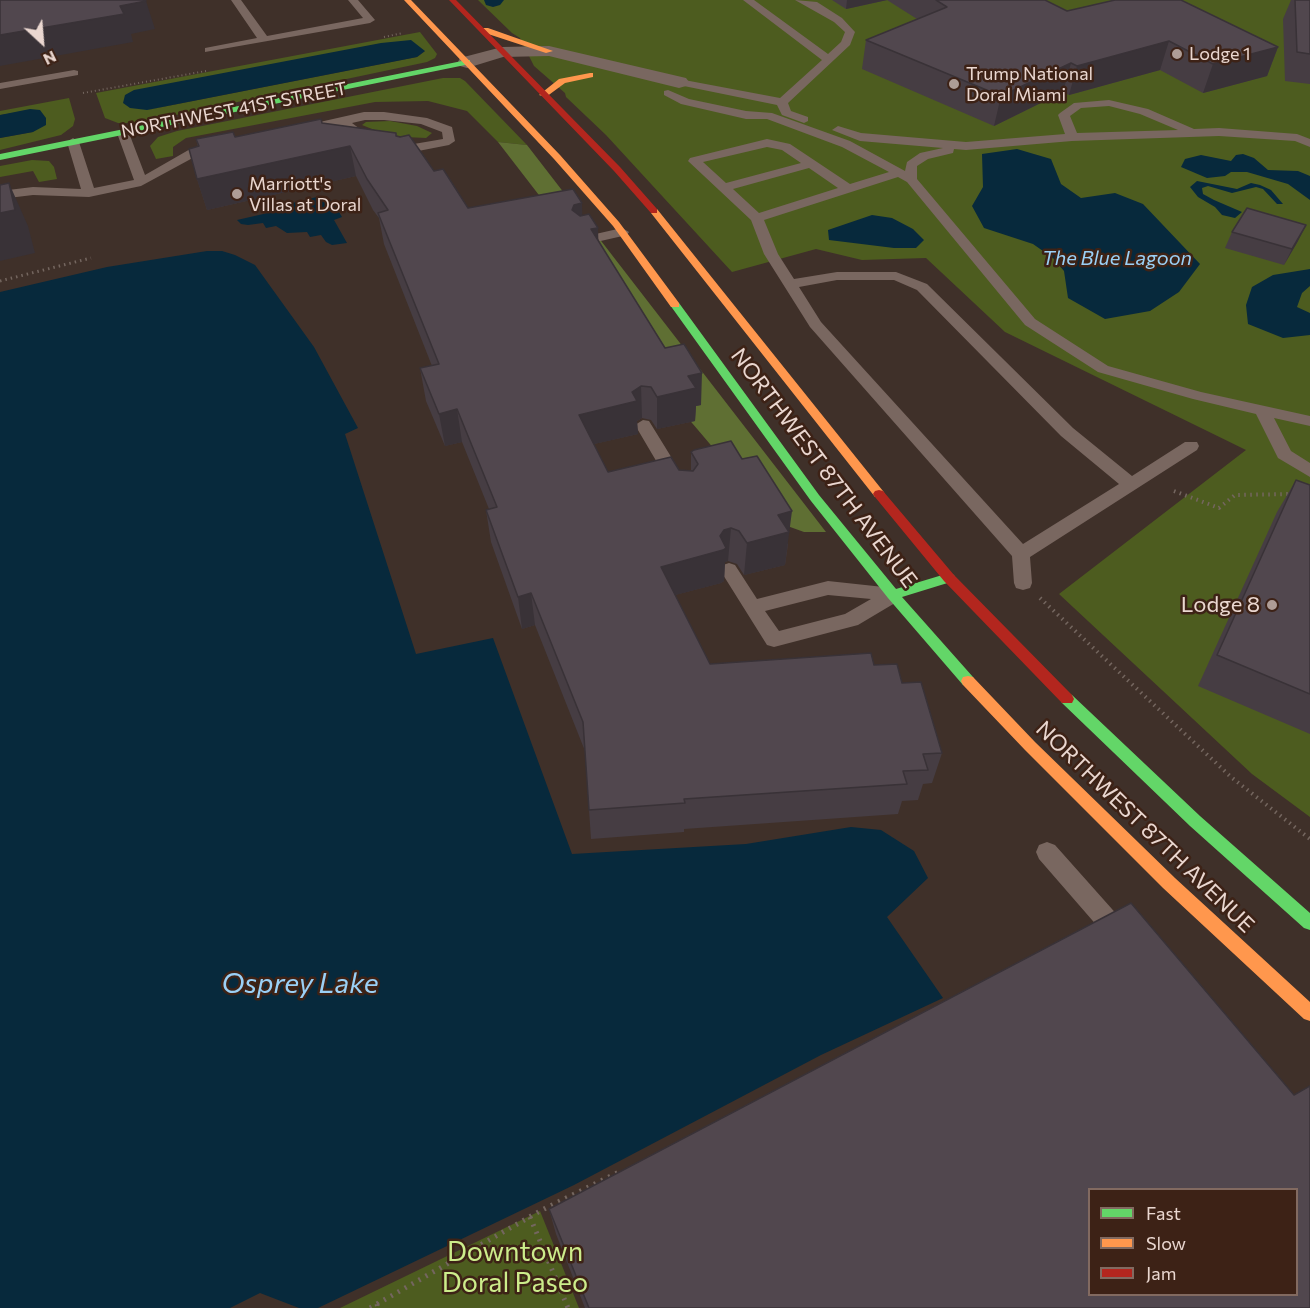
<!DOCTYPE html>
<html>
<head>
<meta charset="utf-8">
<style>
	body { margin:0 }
	#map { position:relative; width:1310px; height:1308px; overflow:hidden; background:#3f3029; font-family:Commissioner,sans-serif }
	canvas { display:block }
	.legend { position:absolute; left:1088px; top:1188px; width:210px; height:108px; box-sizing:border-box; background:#3d2216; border:2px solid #826a60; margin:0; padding:8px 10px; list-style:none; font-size:18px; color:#ead7d0 }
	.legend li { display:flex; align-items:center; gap:12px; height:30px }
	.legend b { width:30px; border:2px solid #826a60 }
	.north { position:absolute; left:12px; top:12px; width:60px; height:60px; -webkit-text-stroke:4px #3d2216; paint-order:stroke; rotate:154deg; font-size:16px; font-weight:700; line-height:24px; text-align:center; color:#ead7d0 }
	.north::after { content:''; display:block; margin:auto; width:21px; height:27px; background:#ead7d0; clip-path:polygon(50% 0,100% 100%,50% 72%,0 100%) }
</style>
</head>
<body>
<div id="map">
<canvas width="1310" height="1308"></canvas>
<ul class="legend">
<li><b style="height:8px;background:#63d668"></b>Fast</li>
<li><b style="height:8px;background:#ff974d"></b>Slow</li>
<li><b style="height:8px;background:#b3261e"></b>Jam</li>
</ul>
<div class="north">N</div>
</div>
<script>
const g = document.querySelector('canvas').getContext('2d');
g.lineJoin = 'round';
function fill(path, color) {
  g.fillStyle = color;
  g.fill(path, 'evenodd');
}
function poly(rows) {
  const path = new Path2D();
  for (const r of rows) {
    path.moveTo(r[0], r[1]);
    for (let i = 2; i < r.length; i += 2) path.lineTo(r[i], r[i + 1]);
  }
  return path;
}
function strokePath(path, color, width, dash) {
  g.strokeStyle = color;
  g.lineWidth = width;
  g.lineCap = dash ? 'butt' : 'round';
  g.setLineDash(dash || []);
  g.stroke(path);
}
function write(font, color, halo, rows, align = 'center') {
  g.font = font + ' Commissioner,sans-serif';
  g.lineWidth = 5;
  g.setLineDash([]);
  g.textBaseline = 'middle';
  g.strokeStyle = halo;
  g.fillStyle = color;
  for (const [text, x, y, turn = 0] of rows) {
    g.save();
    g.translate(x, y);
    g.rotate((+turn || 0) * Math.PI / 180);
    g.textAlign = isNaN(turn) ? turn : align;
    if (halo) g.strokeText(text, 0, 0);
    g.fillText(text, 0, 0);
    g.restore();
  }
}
fill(poly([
	[478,0,1310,0,1310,817,1252,774,1059,594,1246,450,1005,332,926,258,862,260,816,249,732,272,606,135,566,97,565,93,534,66,520,38,512,33],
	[420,32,437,54,435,58,427,62,138,123,118,123,105,118,96,93],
	[425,51,417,57,147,110],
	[443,78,460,78,465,81,527,145,498,142,467,111,428,101,375,102,186,138,173,147,173,156,156,159,150,146,158,137,177,131],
	[69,98,75,119,73,126,61,135,0,150,0,138,33,132,40,110,0,115,0,111],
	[390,121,417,126,432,133,426,138,405,137,382,133,362,125,366,122],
	[32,160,49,161,54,167,57,179,39,182,33,171,0,177,0,166],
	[540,1211,579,1308,340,1308]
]), '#4d5c1f');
fill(poly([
	[498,142,527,145,826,532,804,532,768,519,755,497,681,410,552,212]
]), '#5f6f33');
fill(poly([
	[411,40,425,51,417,57,147,110,130,108,123,103,125,95,134,90,381,43],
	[30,109,40,110,46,118,46,125,33,132,0,138,0,115],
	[1017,149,1051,159,1061,184,1081,198,1115,193,1143,204,1200,264,1179,292,1150,311,1105,319,1068,298,1064,271,1053,258,1033,244,984,228,972,206,983,187,982,154],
	[1243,154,1254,158,1268,170,1298,171,1310,176,1310,200,1288,184,1247,172,1231,172,1225,176,1207,178,1181,167,1185,159,1201,155,1231,161,1236,155],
	[1197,181,1237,189,1251,183,1260,185,1271,190,1283,204,1277,204,1263,189,1256,187,1232,193,1208,186,1202,188,1203,194,1214,200,1242,212,1235,218,1222,215,1215,207,1198,197,1190,187],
	[317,197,329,199,333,202,342,217,334,220,347,243,332,245,326,242,321,235,310,237,307,232,287,233,276,226,266,228,263,223,248,225,241,224,237,220,294,207,292,203],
	[872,215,892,218,913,229,924,240,916,248,894,248,829,240,828,230],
	[207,251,222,251,235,255,255,265,314,347,358,428,345,434,416,654,493,638,572,854,746,844,851,827,881,830,914,851,928,878,887,917,943,998,821,1055,574,1185,318,1308,299,1308,260,1293,230,1308,0,1308,0,292,107,267],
	[1310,269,1310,286,1302,293,1297,307,1310,313,1310,335,1283,338,1248,324,1246,305,1252,287,1273,275]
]), '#07293c');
fill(poly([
	[484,0,504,0,500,5,493,7,486,5,484,0]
]), '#07293c');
strokePath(poly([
	[384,37,403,33],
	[83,93,206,71]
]), '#74665f', 2, [1, 3]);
strokePath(poly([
	[0,281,91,258]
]), '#74665f', 3, [1.5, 4]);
strokePath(poly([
	[1174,491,1219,508,1235,495,1291,494],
	[1040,598,1231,777,1310,839]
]), '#74665f', 4, [1.5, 4.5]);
strokePath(poly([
	[530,1217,568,1308],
	[377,1304,540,1211,621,1171],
	[370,1308,377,1304,378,1308]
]), '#74665f', 5, [2, 6]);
fill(poly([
	[231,0,241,0,267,36,363,18,348,0,358,0,375,20,370,23,205,52,205,48,257,38,231,0],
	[743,0,754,0,828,54,841,42,845,32,834,22,795,0,817,2,842,18,855,32,850,45,788,103,791,111,808,117,808,121,804,123,782,115,777,105,679,85,673,82,679,79,780,98,822,60,743,0],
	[74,70,78,71,78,75,0,89,0,83,74,70],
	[668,90,689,99,746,111,772,113,850,141,905,171,907,162,920,153,943,148,860,141,832,130,838,126,861,133,966,142,1065,134,1058,115,1060,113,1074,103,1109,100,1148,109,1194,129,1219,128,1297,134,1310,139,1310,147,1295,141,1219,136,1072,141,966,150,954,149,953,153,928,159,917,166,917,179,1035,319,1108,366,1201,392,1310,416,1310,426,1274,418,1291,451,1310,463,1310,477,1278,458,1256,414,1193,399,1098,372,1025,325,907,182,898,177,764,220,778,254,794,279,837,272,896,272,927,284,1073,428,1132,476,1185,442,1197,442,1199,446,1197,450,1030,557,1032,583,1030,588,1023,590,1016,588,1014,583,1012,556,810,327,764,254,751,220,688,161,690,158,767,139,790,144,850,184,889,172,842,147,767,119,746,119,681,104,664,95,664,91,668,90],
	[1109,106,1140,114,1178,130,1077,133,1070,116,1081,108,1109,106],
	[767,147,782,150,801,163,726,183,703,162,767,147],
	[809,168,838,188,759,213,733,189,809,168],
	[837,280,894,280,917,290,1061,436,1119,484,1023,544,821,322,799,287,837,280],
	[364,112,384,112,427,118,452,127,455,141,449,145,408,153,390,151,388,148,394,144,408,145,443,139,442,132,421,124,384,120,365,120,352,123,372,138,372,144,368,145,341,126,306,133,300,129,302,126,364,112],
	[123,129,129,133,145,175,192,148,215,143,221,147,219,150,200,154,141,186,89,197,33,195,0,199,0,191,33,187,81,189,67,142,73,138,79,142,94,188,134,180,117,133,123,129],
	[622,228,629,232,627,235,583,245,576,241,578,238,622,228],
	[643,420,649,421,686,481,683,485,671,485,668,481,635,425,643,420],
	[729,563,735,565,757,599,828,581,893,588,900,590,902,595,900,600,858,625,774,647,767,645,720,570,723,565,729,563],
	[828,595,871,599,845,614,779,631,765,611,828,595],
	[1047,842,1055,845,1128,927,1132,935,1128,943,1120,946,1112,943,1039,859,1036,852,1039,845,1047,842]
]), '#796760');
fill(poly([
	[549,46,686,78,689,82,686,86,679,88,549,56,503,57,467,68,460,66,458,62,460,58,502,47,549,46]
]), '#796760');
fill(poly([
	[467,60,470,60,470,64,0,160,0,154,467,60],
	[675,302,679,303,819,495,896,589,949,573,954,575,955,578,954,581,902,597,973,677,975,681,973,685,963,685,888,598,811,501,670,305,675,302],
	[1067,693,1072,695,1200,816,1310,913,1310,930,1304,928,1190,826,1062,703,1060,699,1062,695,1067,693]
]), '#63d668');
fill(poly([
	[404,0,411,0,560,155,619,222,679,303,679,307,671,307,613,226,554,159,404,0],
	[482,28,488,28,553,51,546,53,482,32,482,28],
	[590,73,593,73,593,77,565,83,546,97,539,95,559,79,590,73],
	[651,209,657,209,883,491,885,494,883,497,875,497,651,213,651,209],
	[968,676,973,677,1035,742,1175,878,1310,1002,1310,1021,1304,1019,1163,888,1025,750,963,685,961,681,963,677,968,676]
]), '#ff974d');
fill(poly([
	[449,0,456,0,620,167,657,209,657,213,651,213,614,171,449,0],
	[879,490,883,491,954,575,1072,695,1074,699,1072,703,1062,703,944,581,875,497,873,494,875,491,879,490]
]), '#b3261e');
fill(poly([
	[832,0,1045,0,1067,11,1278,47,1267,76,1203,93,1160,70,1069,95,1063,92,994,126,862,69,866,40,917,19,887,0,846,9],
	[1291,0,1310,0,1310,84,1285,81,1283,19],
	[396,133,397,136,434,171,468,208,582,203,582,215,598,228,598,241,701,405,696,406,695,421,657,429,651,420,642,418,637,421,638,434,594,444,608,472,679,470,691,470,691,452,788,544,785,565,744,575,737,564,728,561,725,562,724,581,721,583,675,595,710,664,874,665,902,683,942,753,932,783,923,784,918,800,902,801,898,814,684,829,684,832,591,839,585,751,535,625,522,629,491,542,486,510,489,509,462,442,445,446,426,401,420,368,432,366,384,244,379,218,373,210,356,176,207,210,197,179,198,147,196,139,235,137],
	[1232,232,1298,241,1284,265,1225,248],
	[1296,480,1310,485,1310,734,1198,686,1277,512],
	[1294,1095,1310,1308,585,1308,556,1234,549,1209]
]), '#463d43');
fill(poly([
	[847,0,887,0,846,9],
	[146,1,155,29,131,34,133,42,0,66,0,35,120,6],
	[1169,41,1160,70,1069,95,1077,66],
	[1278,47,1267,76,1203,93,1213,64],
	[1071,63,1063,92,994,126,1001,96],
	[350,146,356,176,207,210,197,179],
	[9,183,28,226,35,253,0,261,0,213],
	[582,203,583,235,572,210,574,205],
	[1306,225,1298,241,1284,265,1292,249],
	[598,228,599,260,591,229],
	[702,373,701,405,696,406,695,421,657,429,657,397,688,376],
	[641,386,642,418,637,421,638,434,581,447,579,415,632,392],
	[457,409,462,442,445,446,439,414],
	[792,511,785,565,744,575,747,543,778,515],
	[731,528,728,561,725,562,724,581,721,583,660,599,661,567,720,536,724,530],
	[531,593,535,625,522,629,518,597]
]), '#393237');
const building = poly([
	[0,0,145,0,146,1,120,6,124,14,0,35,0,0],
	[936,0,1045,0,1067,11,1115,0,1181,0,1278,47,1213,64,1169,41,1077,66,1071,63,1001,96,866,40,947,7,936,0],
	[1295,0,1310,0,1310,54,1297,52,1295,0],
	[321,119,322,123,396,133,396,136,400,137,409,135,434,171,443,169,468,208,573,189,582,203,574,205,572,210,580,216,589,214,598,228,591,229,665,348,684,344,702,373,688,376,696,388,657,397,651,387,641,386,632,392,637,401,579,415,608,472,671,457,679,470,693,471,698,464,691,452,694,450,731,441,742,459,757,456,792,511,778,515,789,532,747,543,739,531,731,528,724,530,720,536,726,548,723,550,661,567,710,664,871,653,874,665,897,664,902,683,921,682,942,753,923,754,928,770,903,771,907,784,684,799,685,803,589,810,583,722,531,593,518,597,486,510,497,507,457,409,439,414,420,368,439,364,378,213,388,210,367,179,350,146,197,179,189,149,199,146,196,139,233,132,235,137,321,119],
	[9,183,15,210,0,213,0,185,9,183],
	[1247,208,1306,225,1292,249,1232,232,1247,208],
	[1296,480,1310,485,1310,694,1217,655,1296,480],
	[1131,903,1294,1095,1310,1086,1310,1308,589,1308,549,1209,1131,903],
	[1089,1190,1296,1190,1296,1294,1089,1294,1089,1190]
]);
fill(building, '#51474e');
strokePath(building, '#393237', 1.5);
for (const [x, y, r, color] of [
	[1177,54,6,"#ae9d96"],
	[954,84,6,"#ae9d96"],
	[237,194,6,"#ae9d96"],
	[1272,605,6,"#ae9d96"]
]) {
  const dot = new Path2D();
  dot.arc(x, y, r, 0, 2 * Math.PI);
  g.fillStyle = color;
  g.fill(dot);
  strokePath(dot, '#3d2216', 2);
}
write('18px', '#ead7d0', '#3d2216', [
	["Lodge 1",1189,54],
	["Trump National",966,74],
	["Doral Miami",966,95],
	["Marriott's",249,184],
	["Villas at Doral",249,205]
], 'left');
write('18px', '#ead7d0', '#3d2216', [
	["NORTHWEST 41ST STREET",234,110,-11]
]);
write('italic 20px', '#9ad0f6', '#3d2216', [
	["The Blue Lagoon",1117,258]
]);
write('22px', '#ead7d0', '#3d2216', [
	["NORTHWEST 87TH AVENUE",824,468,53],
	["NORTHWEST 87TH AVENUE",1145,827,44]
]);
write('22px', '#ead7d0', '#3d2216', [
	["Lodge 8",1260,605]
], 'right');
write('27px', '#ccec8b', '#3d2216', [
	["Downtown",515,1252],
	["Doral Paseo",515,1283]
]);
write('italic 28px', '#9ad0f6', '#3d2216', [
	["Osprey Lake",300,984]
]);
</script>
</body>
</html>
